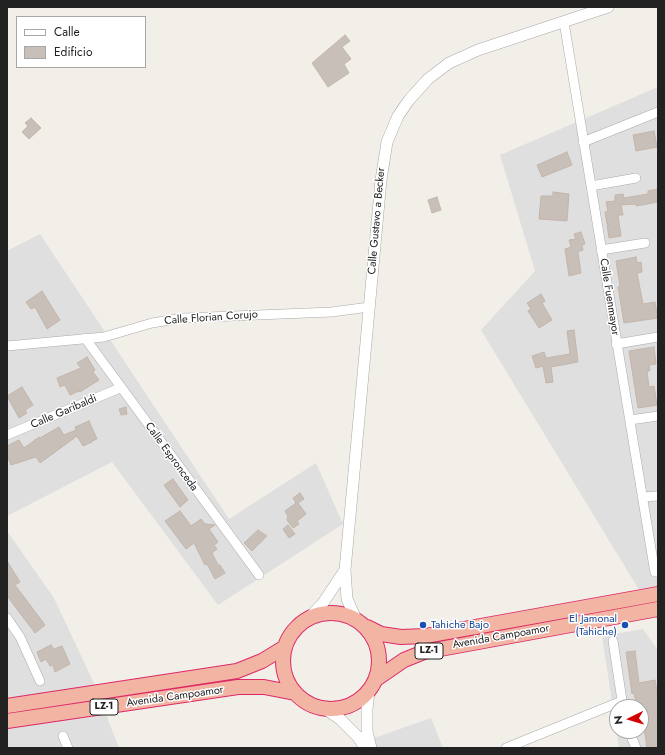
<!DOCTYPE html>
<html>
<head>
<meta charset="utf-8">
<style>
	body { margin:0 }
	#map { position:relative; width:665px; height:755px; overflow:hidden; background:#f2efe9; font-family:Jost,sans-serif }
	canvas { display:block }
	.frame { position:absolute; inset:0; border:8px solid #222; pointer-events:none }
	.legend { position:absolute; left:16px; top:16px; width:130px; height:52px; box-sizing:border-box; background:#fff; border:1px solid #a7a7a7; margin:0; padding:5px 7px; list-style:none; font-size:12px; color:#222 }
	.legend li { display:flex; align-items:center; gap:8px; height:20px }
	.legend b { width:20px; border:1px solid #a7a7a7 }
	.north { position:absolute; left:609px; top:699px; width:40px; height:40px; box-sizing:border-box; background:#fff; border:1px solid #a7a7a7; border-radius:50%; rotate:265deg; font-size:11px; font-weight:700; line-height:16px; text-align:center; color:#222 }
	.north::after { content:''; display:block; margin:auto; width:14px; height:18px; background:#d40000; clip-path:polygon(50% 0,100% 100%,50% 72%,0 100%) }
</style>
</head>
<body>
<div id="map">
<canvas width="665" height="755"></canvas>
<div class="frame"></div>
<ul class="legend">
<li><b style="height:5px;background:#fff"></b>Calle</li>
<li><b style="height:11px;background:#c7bfb8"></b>Edificio</li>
</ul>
<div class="north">N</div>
</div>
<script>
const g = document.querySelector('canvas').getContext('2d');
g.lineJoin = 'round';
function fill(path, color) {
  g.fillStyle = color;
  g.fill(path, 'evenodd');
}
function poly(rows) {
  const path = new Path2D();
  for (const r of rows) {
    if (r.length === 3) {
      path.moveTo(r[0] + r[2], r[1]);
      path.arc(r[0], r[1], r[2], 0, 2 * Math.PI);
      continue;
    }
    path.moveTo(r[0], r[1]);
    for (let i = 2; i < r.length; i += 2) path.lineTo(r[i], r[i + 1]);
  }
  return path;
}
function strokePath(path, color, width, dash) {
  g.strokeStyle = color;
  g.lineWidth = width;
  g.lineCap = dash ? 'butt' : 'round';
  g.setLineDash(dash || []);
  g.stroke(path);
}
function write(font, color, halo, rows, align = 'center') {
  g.font = font + ' Jost,sans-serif';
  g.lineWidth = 3;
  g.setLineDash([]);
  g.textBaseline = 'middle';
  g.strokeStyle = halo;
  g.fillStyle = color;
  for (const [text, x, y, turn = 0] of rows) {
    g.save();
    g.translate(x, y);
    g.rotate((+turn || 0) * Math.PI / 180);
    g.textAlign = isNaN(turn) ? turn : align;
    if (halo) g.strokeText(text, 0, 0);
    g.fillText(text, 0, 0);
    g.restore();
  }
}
fill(poly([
	[658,87,658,621,481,330,535,271,500,155],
	[40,234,229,519,316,463,343,524,218,605,112,462,7,516,7,251],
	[7,531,54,598,93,681,119,748,7,748],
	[643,629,658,650,658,748,619,748,602,636],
	[617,707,641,707,641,731,617,731],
	[431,718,443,748,358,748,357,744]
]), '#e0dfdf');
const building = poly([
	[345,35,350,41,342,47,351,59,344,64,349,73,328,87,312,63,345,35],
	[31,118,41,128,29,139,22,132,28,126,25,123,31,118],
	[654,131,657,147,636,151,633,135,654,131],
	[567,152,572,165,542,177,537,165,567,152],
	[658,189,658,202,636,206,636,204,621,205,623,215,618,215,621,236,609,238,607,225,610,224,607,224,605,212,608,211,606,202,615,201,615,195,623,194,624,198,648,194,648,191,658,189],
	[553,192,569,194,567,221,539,219,541,196,553,196,553,192],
	[437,197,441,210,432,213,428,200,437,197],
	[581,232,585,244,582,245,583,250,578,252,581,273,569,276,565,249,571,247,569,240,576,239,574,234,581,232],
	[636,257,637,263,641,262,642,272,637,273,643,304,655,302,658,318,624,323,618,287,620,286,616,261,636,257],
	[42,291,60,320,47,329,35,307,31,309,26,302,42,291],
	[541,294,545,301,542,303,552,320,539,328,528,311,531,309,527,303,541,294],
	[574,330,578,362,551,367,553,382,546,383,543,366,536,368,532,356,544,352,546,358,570,354,567,331,574,330],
	[654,347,656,364,649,365,650,371,647,371,649,387,654,386,657,405,638,408,629,351,654,347],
	[87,357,95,370,93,372,99,380,80,392,79,391,70,395,66,387,64,385,60,387,57,378,81,368,77,363,87,357],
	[22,387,33,405,25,410,27,413,19,418,7,396,22,387],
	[126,407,127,414,121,415,119,409,126,407],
	[89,421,97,439,92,441,92,442,83,446,77,436,40,463,36,457,11,465,7,455,7,446,19,440,24,448,39,437,40,438,59,427,64,435,76,430,75,427,89,421],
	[173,479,188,500,180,507,164,485,173,479],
	[300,493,304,499,298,503,306,514,297,521,299,524,293,528,287,520,288,516,285,511,296,503,293,498,300,493],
	[180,511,191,526,201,519,205,524,215,525,209,529,218,542,214,545,217,549,212,553,218,565,220,565,225,573,215,579,207,564,205,565,194,543,186,549,165,521,180,511],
	[288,525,295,534,289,538,283,529,288,525],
	[258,530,267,536,252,551,244,543,258,530],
	[7,561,20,582,15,585,45,625,35,633,7,596,7,561],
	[51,645,54,649,62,646,70,664,55,672,53,665,50,666,46,659,41,662,37,652,51,645],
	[635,651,639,683,655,680,658,698,658,748,647,748,641,707,637,707,634,693,632,694,626,652,635,651]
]);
fill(building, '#c7bfb8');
strokePath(building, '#c4b6ab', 1);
const minor = poly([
	[564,22,654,567,655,572,658,572],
	[583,142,658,112],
	[591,186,636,178],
	[601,250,645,243],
	[85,338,259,575],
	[616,344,658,337],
	[7,346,104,337,152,323,183,318,332,312,369,307],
	[630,420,658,416],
	[7,435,120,388],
	[642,497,658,496],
	[7,618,20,637,40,681],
	[613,641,623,707],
	[629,731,636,748],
	[63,736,68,748],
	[506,748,622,701]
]);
const tertiary = poly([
	[309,618,323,603,345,570],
	[356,619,347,599,345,570,381,180,387,142,398,116,409,100,428,79,449,63,478,50,608,7],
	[369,691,367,709,367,732,371,748],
	[325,709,340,719,358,737,365,748]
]);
const trunk = poly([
	[331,661,48],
	[367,627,381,634,401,637,425,636,658,594],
	[375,680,404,660,424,652,658,609],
	[7,706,237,671,262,661,285,647],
	[7,721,238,687,264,687,295,693]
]);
strokePath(minor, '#a9a9a9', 10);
strokePath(tertiary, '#a9a9a9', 12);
strokePath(trunk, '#dc2a67', 16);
strokePath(minor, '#fff', 9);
strokePath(tertiary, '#fff', 11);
strokePath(trunk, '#f2b4a3', 14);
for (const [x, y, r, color] of [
	[423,625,4,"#1a4fb4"],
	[625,625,4,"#1a4fb4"]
]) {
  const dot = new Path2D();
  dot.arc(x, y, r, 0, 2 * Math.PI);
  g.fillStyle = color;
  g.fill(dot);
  strokePath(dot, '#fff', 1.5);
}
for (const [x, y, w] of [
	[429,651,28],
	[104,707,28]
]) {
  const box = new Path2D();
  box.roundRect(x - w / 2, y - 8, w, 16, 3);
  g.fillStyle = '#fff';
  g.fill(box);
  strokePath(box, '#222', 1);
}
write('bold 10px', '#222', null, [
	["LZ-1",429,651],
	["LZ-1",104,707]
]);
write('11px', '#222', '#fff', [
	["Calle Gustavo a Becker",377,221,-85],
	["Calle Fuenmayor",609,297,81],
	["Calle Florian Corujo",211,318,-4],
	["Calle Garibaldi",64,412,-23],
	["Calle Espronceda",171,457,54],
	["Avenida Campoamor",501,637,-10],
	["Avenida Campoamor",175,697,-8]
]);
write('11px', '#164399', '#fff', [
	["El Jamonal",617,619],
	["(Tahiche)",617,632],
	["Tahiche Bajo",431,625,"left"]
], 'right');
</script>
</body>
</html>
